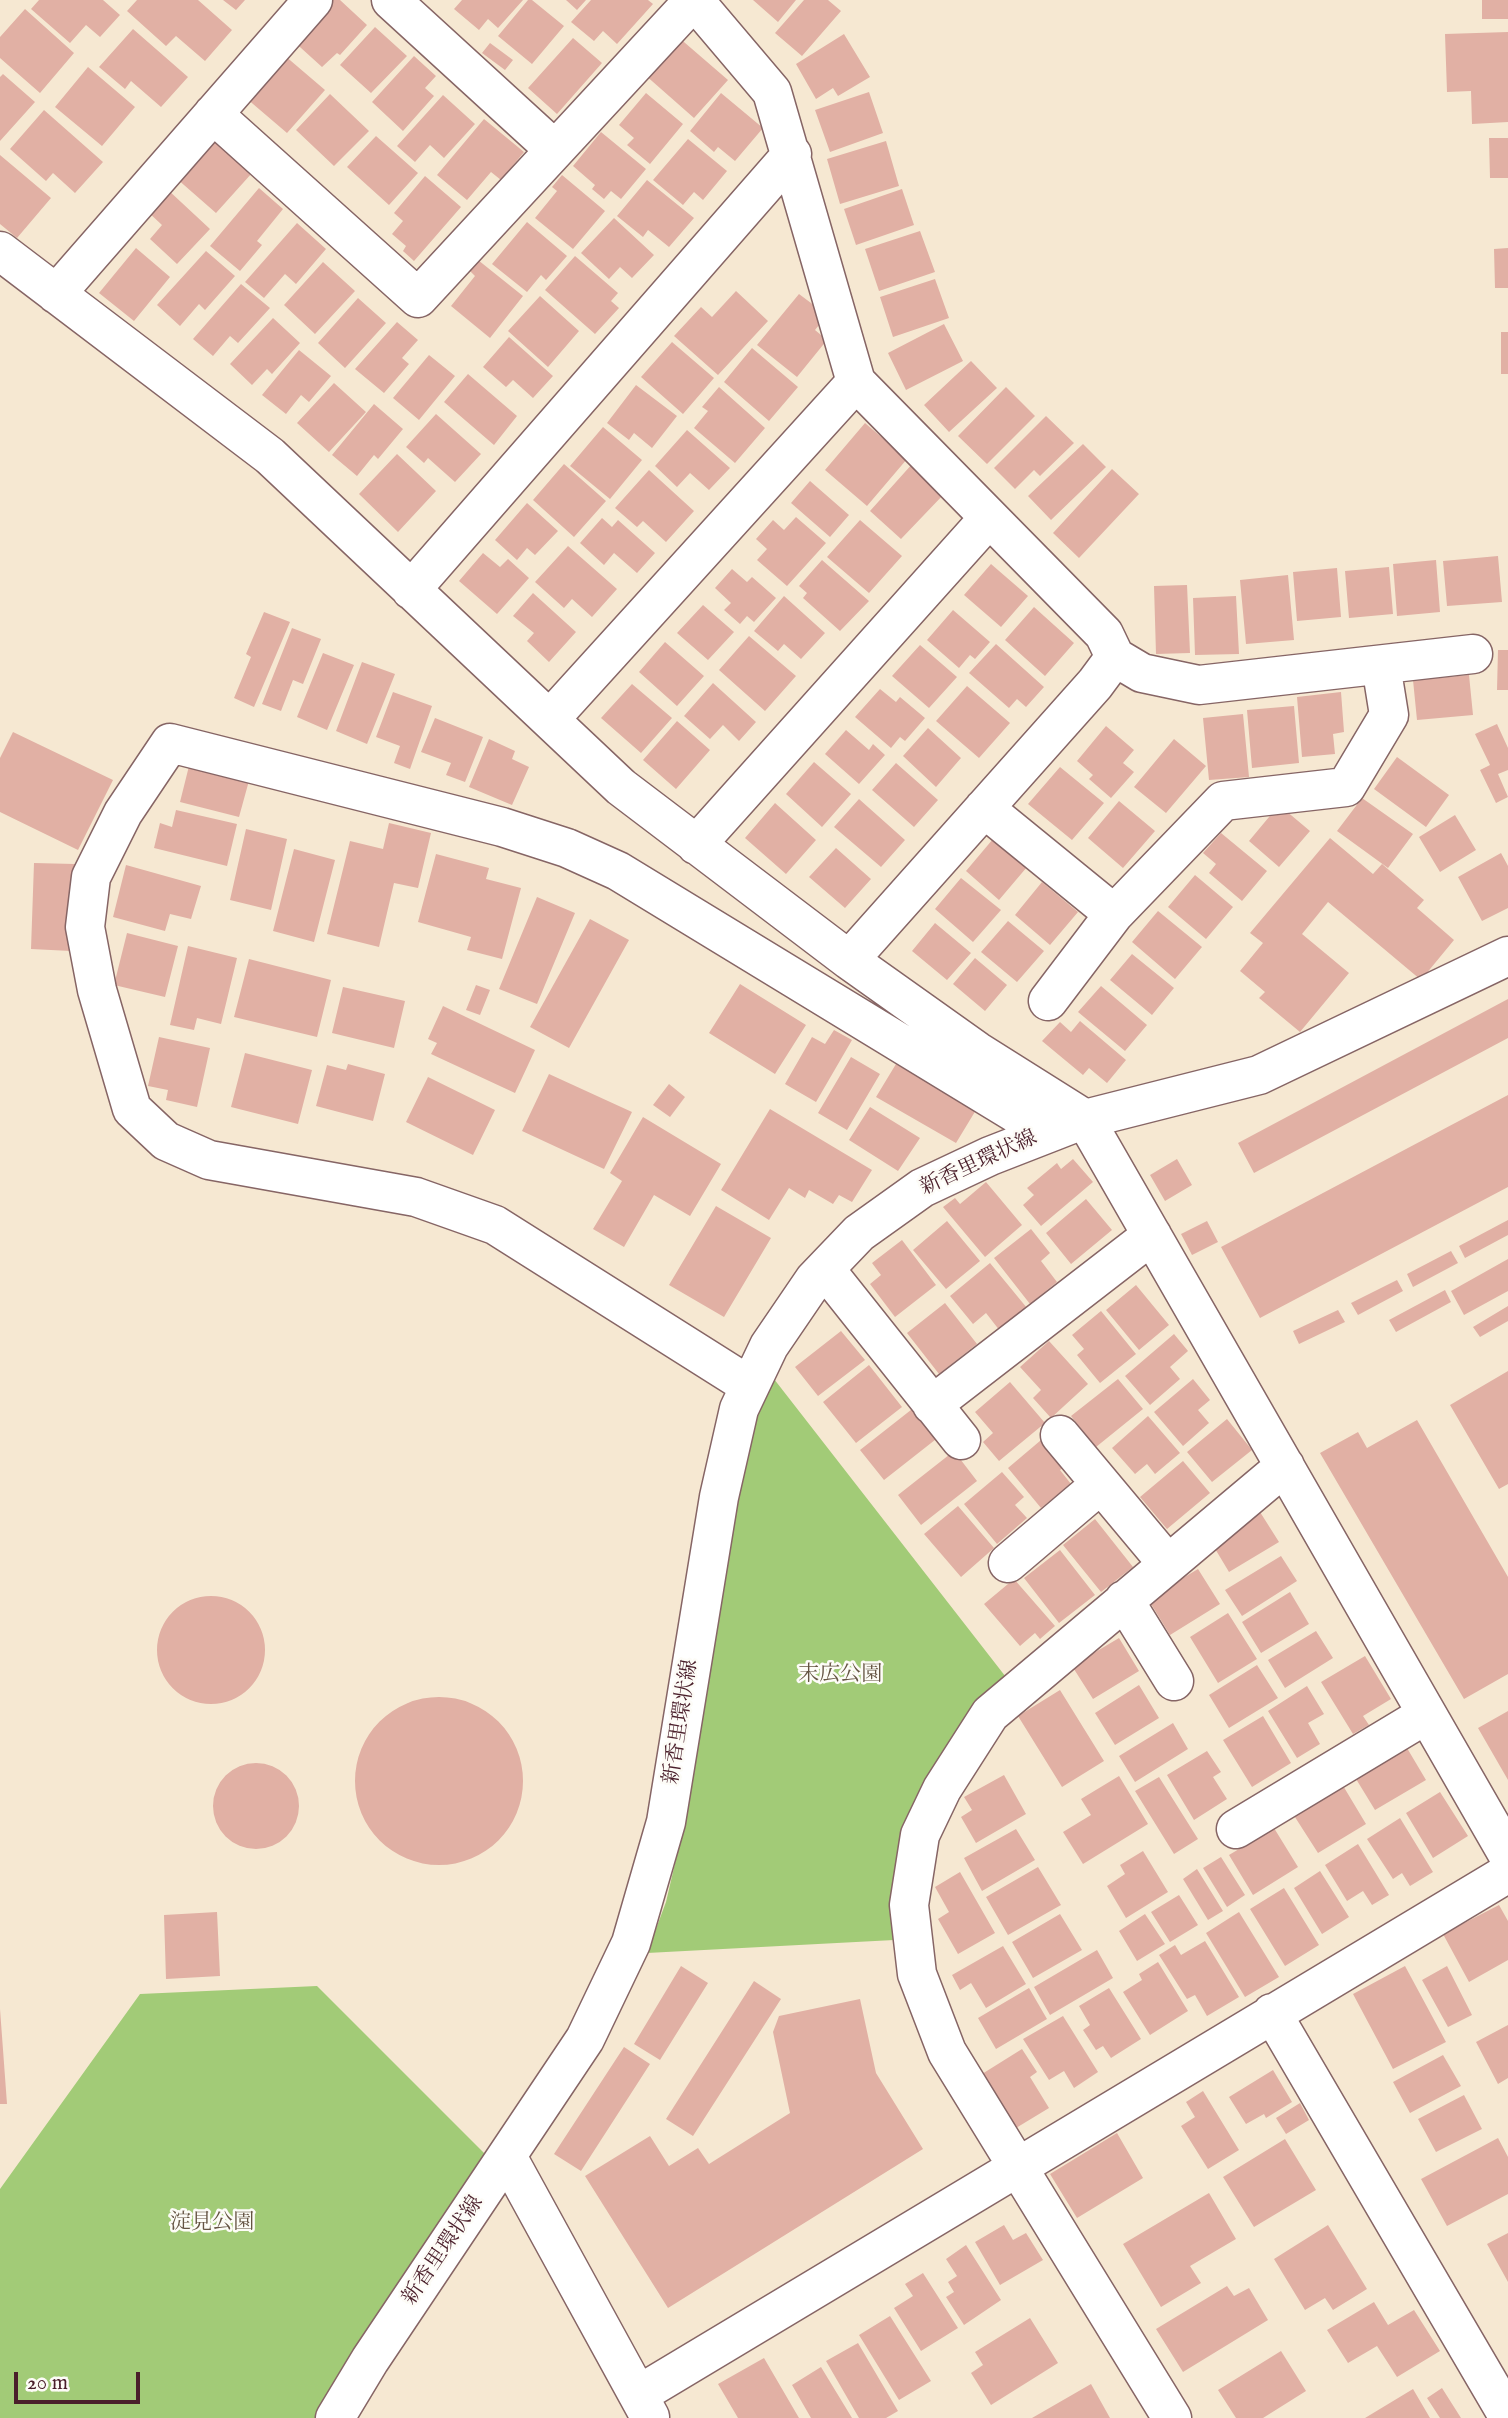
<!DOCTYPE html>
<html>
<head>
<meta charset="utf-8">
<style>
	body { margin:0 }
	#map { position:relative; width:1508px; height:2418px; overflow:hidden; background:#f6e8d2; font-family:"IM FELL English",serif }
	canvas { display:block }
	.scale { position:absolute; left:14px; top:2372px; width:126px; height:32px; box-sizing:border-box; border:4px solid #4a1f2b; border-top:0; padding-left:9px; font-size:21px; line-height:24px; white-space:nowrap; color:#4a1f2b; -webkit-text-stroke:5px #fdfcf7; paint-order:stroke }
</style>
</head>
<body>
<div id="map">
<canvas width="1508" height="2418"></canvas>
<div class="scale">20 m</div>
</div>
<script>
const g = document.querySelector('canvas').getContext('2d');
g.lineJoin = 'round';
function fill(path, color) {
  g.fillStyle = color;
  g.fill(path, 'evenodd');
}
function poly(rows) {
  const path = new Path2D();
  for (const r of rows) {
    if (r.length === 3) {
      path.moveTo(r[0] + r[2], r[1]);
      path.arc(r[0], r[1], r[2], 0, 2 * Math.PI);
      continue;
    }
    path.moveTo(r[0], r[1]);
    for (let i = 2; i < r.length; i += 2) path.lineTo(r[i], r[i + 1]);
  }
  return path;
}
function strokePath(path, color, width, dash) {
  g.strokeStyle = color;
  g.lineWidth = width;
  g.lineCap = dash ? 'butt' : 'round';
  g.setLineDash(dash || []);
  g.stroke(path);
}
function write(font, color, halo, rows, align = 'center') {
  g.font = font + ' "IM FELL English","Noto Serif JP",serif';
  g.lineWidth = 5;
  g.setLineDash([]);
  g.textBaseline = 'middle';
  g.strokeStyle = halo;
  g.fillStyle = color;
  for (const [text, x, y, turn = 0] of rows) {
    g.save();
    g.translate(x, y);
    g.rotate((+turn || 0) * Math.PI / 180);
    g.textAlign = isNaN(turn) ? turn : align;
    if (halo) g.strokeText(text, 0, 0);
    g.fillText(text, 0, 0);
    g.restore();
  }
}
fill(poly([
	[774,1379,1009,1681,894,1940,647,1953,666,1902,684,1825,737,1501,757,1415],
	[317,1986,486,2155,318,2418,0,2418,0,2189,140,1994]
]), '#a2cb77');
fill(poly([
	[39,0,103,0,120,15,100,37,86,25,70,43,31,9],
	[137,0,198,0,232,30,205,61,176,36,166,46,127,11],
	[223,0,245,0,236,10],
	[326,0,340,0,367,25,340,55,337,53,322,67,290,38],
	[462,0,523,0,498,28,488,19,479,30,454,9],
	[528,0,532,0,564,26,532,64,498,36],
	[566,0,586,0,577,10],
	[591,0,648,0,653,4,617,44,603,31,594,41,571,22],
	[753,0,796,0,778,22],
	[804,0,828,0,841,11,802,56,775,33],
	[1482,0,1508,0,1508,19,1482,19],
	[25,9,74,53,40,93,0,58,0,37],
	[375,27,407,56,371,93,340,65],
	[133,29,188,77,161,107,131,81,125,89,99,67],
	[1508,32,1508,122,1472,124,1471,91,1447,92,1445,34],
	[844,34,870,77,838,96,833,88,816,99,796,64],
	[677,36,728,80,694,118,644,74],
	[573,38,602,63,557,114,528,88],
	[490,43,513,60,505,70,482,53],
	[284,55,325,90,287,133,246,98],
	[414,56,436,76,425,88,434,96,403,131,372,102],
	[88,67,135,107,102,146,55,107],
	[3,74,35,102,0,141,0,77],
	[869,92,883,133,830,152,815,110],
	[646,93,683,124,650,164,627,145,634,138,619,125],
	[721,93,763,128,735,161,718,147,714,152,690,131],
	[330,94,369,131,334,166,296,130],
	[443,95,475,124,444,158,430,145,415,162,397,146],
	[44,110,103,162,75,193,53,173,46,181,10,149],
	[484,119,524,152,501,180,491,172,467,200,437,175],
	[601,132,646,169,621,199,611,191,604,199,592,189,595,185,573,166],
	[376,136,418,173,389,205,347,167],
	[212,138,252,173,216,213,176,178],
	[1489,138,1508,138,1508,178,1490,178],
	[688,139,727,171,703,200,694,192,683,205,653,180],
	[886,141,899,186,840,204,827,159],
	[0,155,51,198,17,238,0,224],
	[562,175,605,211,573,249,535,218,557,191,552,187],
	[425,176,461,207,414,261,403,251,406,246,392,234,403,221,394,213],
	[647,180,694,218,669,247,648,230,643,237,617,216],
	[259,188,283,209,257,241,262,245,240,271,210,246],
	[167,189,210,229,177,264,150,239,162,225,147,211],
	[902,189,914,225,856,245,844,209],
	[614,218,654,255,632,278,620,267,609,279,581,253],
	[527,222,567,256,546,280,541,275,527,292,492,264],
	[297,223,326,249,296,284,285,274,264,298,245,282],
	[920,231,935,272,879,291,865,249],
	[136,248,170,277,134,321,99,293],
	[1508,248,1508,288,1495,288,1494,249],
	[206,251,235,276,205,310,199,304,180,326,157,305],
	[575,256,618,293,611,301,619,308,595,334,545,290],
	[478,260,523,296,490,338,451,306,475,276,469,270],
	[323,262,355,291,315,334,284,305],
	[935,279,949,318,893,337,880,297],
	[241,284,270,308,238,343,230,336,213,356,193,339],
	[736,291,768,321,718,375,674,336,701,307,712,317],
	[799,294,827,315,815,330,827,340,797,377,757,345],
	[540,296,579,331,548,367,508,331],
	[358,298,386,323,345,368,318,343],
	[273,318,300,343,272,374,267,369,252,385,230,364],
	[397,322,418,340,402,358,409,364,384,393,355,369],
	[944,324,963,361,906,390,888,353],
	[1501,332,1508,332,1508,374,1501,374],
	[509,337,553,376,533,398,513,380,506,387,483,367],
	[672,342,714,378,683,414,641,377],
	[752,348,798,387,769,421,724,382],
	[299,350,331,376,309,402,301,395,286,414,262,395],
	[429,355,455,376,419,420,393,398],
	[971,361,997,388,949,432,924,405],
	[468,374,517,416,494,445,444,402],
	[334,383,366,412,329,452,297,423],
	[636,385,677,416,652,448,634,433,629,440,607,423],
	[719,387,765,428,735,463,694,428,708,411,702,407],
	[1006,387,1035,416,987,464,958,436],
	[374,404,403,429,378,459,374,455,357,476,332,455],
	[436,414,481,454,455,482,428,458,424,463,406,447],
	[1046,416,1074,443,1040,476,1034,470,1015,489,994,468],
	[865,423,907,459,867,506,825,470],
	[603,427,642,460,610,499,570,466],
	[687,430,730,468,709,490,690,473,677,487,655,466],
	[1083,444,1106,467,1051,520,1028,496],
	[397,454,436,491,398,532,359,494],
	[913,463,945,493,901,539,870,511],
	[564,464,606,501,574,537,533,500],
	[1112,469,1139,494,1079,558,1053,533],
	[649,470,694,511,666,542,643,521,637,527,615,508],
	[810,481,849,515,830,537,791,503],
	[527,503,558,531,535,555,527,548,517,560,495,540],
	[796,517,826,543,787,586,757,560,767,549,756,539,773,520,784,530],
	[602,518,612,527,618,520,655,553,637,573,614,553,604,565,580,543],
	[860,520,902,556,869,593,827,557],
	[568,546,617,589,592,617,572,599,564,608,535,582],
	[483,553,500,567,508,559,529,578,497,614,459,581],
	[1498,556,1502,602,1447,606,1443,561],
	[822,560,869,601,840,631,803,598,807,593,799,586],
	[1436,560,1440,612,1397,616,1393,564],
	[991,564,1028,596,1001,627,964,595],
	[1389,567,1393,614,1349,618,1345,571],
	[1337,568,1341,617,1297,621,1293,572],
	[732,569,747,582,752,577,776,598,754,622,747,616,740,624,724,610,731,603,715,588],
	[1288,575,1294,640,1246,644,1240,580],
	[1187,585,1190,653,1156,654,1154,586],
	[533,593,576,632,549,662,527,641,534,633,513,616],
	[784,596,825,633,801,659,784,644,778,651,754,631],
	[1236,596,1239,654,1195,655,1193,598],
	[703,605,734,632,708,660,677,633],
	[1034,607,1074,643,1045,676,1005,640],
	[953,610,990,642,975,659,970,655,959,668,927,640],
	[264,612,290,622,254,707,234,698,251,657,246,654],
	[292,628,321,639,303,684,293,680,281,711,262,704],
	[749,636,796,676,765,711,719,670],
	[665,642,704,676,677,706,639,672],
	[996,644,1044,687,1026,707,1017,699,1009,708,969,673],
	[920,645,957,677,929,708,892,676],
	[1498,650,1508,650,1508,690,1497,690],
	[323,653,354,665,327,730,297,717],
	[362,662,395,674,367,744,336,731],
	[1469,675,1473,715,1417,720,1413,680],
	[713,683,756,722,739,741,723,725,710,739,684,716],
	[632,684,672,718,641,753,601,718],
	[967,686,1010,723,979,758,936,721],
	[880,689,896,702,900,697,925,718,905,741,900,737,891,748,855,717],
	[393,692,432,706,410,769,394,763,400,746,376,737],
	[1341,692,1344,732,1333,734,1335,754,1302,757,1297,697],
	[1294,706,1299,763,1252,768,1247,710],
	[1243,714,1249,777,1209,780,1203,718],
	[435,718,483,737,465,782,446,775,451,763,421,752],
	[677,721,710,750,676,789,643,760],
	[1497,724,1508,748,1508,770,1498,774,1508,797,1496,803,1480,770,1490,765,1475,734],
	[1106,726,1134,750,1123,763,1134,772,1111,798,1089,779,1093,775,1077,761],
	[928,728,961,758,936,787,903,756],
	[846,730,869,750,873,744,885,755,859,784,825,754],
	[13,732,113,780,78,850,0,812,0,758],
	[489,739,515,751,512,759,529,767,512,805,469,787],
	[1174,739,1206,766,1166,813,1134,787],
	[1397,757,1449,795,1426,827,1374,789],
	[190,762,250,777,239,817,180,802],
	[814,762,851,794,822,827,786,794],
	[896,763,938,800,914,827,872,790],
	[1060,767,1104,803,1072,840,1028,804],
	[1362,798,1413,834,1388,868,1337,831],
	[859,799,905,840,881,867,834,827],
	[1119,801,1155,831,1123,868,1088,838],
	[775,803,816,840,786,874,745,838],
	[1279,805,1310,831,1279,867,1249,841],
	[176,810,237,824,227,866,154,848,160,823,172,827],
	[1455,815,1476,850,1440,872,1419,837],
	[389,823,431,833,418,888,394,883,379,947,327,934,350,841,383,849],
	[246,829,287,839,271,910,230,900],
	[1221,833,1267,871,1242,901,1209,873,1216,864,1203,853],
	[1330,838,1373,874,1382,864,1424,900,1417,908,1454,940,1421,980,1328,902,1302,934,1349,973,1300,1032,1259,998,1265,992,1240,971,1263,943,1250,933],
	[993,839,1027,867,999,900,966,871],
	[836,848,871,879,845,908,809,877],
	[294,849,335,860,314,942,273,931],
	[1501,853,1508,866,1508,908,1482,921,1458,877],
	[436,854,489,868,486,879,521,888,502,959,467,950,471,937,418,922],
	[34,863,75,864,71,951,31,949],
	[126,865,201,886,191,919,170,914,165,931,113,917],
	[1195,875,1233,907,1206,939,1168,907],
	[961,878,1001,910,973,942,935,909],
	[1042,882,1078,912,1050,945,1015,915],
	[537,897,575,913,537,1004,499,989],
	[1158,911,1202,947,1175,979,1132,942],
	[590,919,629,940,569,1048,530,1027],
	[1008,921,1044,951,1017,982,981,952],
	[935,923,971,953,947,980,912,951],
	[127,933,178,946,165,997,114,985],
	[188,946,237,958,221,1024,197,1018,194,1030,170,1025],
	[1132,954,1174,988,1152,1015,1110,980],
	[975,958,1007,985,985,1011,953,984],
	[249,959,331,980,317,1037,234,1017],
	[740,984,806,1025,775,1074,709,1033],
	[476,985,490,990,480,1015,466,1010],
	[1101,986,1147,1025,1125,1051,1078,1012],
	[343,987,405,1001,394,1048,332,1033],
	[1508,999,1508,1038,1254,1173,1238,1143],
	[443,1006,535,1050,515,1093,431,1054,437,1043,428,1039],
	[1080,1021,1126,1060,1107,1083,1089,1068,1083,1075,1042,1041,1060,1022,1071,1032],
	[834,1030,852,1040,816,1102,785,1084,812,1037,825,1044],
	[159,1037,210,1048,197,1107,166,1100,168,1090,148,1086],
	[245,1053,312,1070,298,1124,231,1107],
	[851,1057,880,1074,847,1130,818,1113],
	[348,1064,385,1074,373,1121,316,1106,327,1065,346,1070],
	[896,1064,976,1110,956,1143,876,1097],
	[549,1074,632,1112,604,1169,522,1131],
	[428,1077,495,1110,473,1155,406,1122],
	[669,1084,685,1097,670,1117,653,1105],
	[1508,1095,1508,1187,1260,1318,1221,1247],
	[870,1107,920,1138,898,1171,849,1140],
	[770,1109,872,1170,852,1202,839,1195,833,1204,809,1190,805,1198,789,1188,769,1220,721,1190],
	[643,1117,721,1164,690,1216,654,1195,624,1247,593,1229,622,1181,610,1173],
	[1073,1159,1093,1182,1041,1226,1023,1205,1034,1195,1027,1188,1057,1163,1061,1169],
	[1177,1159,1192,1185,1165,1201,1150,1175],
	[986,1182,1022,1225,985,1257,943,1207,955,1198,960,1204],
	[1086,1199,1112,1230,1071,1264,1046,1233],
	[716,1206,771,1238,724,1317,669,1285],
	[1508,1220,1508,1235,1465,1258,1459,1246],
	[947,1221,980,1261,946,1289,913,1250],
	[1207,1221,1218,1242,1192,1255,1181,1234],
	[1031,1229,1050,1253,1041,1261,1057,1282,1030,1304,994,1258],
	[902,1240,936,1285,895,1317,870,1284,881,1275,872,1263],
	[1451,1251,1458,1263,1413,1287,1407,1274],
	[1508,1259,1508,1291,1464,1315,1451,1291],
	[990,1263,1027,1308,1000,1331,986,1313,973,1324,950,1296],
	[1397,1280,1403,1291,1358,1315,1351,1303],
	[1136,1285,1169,1325,1139,1350,1106,1310],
	[1445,1290,1451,1302,1396,1332,1389,1320],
	[945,1303,977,1344,939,1374,907,1333],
	[1508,1306,1508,1321,1480,1337,1473,1327],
	[1338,1310,1345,1322,1299,1344,1293,1331],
	[1101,1311,1136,1354,1100,1383,1077,1355,1084,1349,1072,1335],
	[841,1331,865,1360,818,1396,795,1367],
	[1174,1334,1188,1351,1170,1367,1180,1379,1150,1405,1125,1376],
	[1049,1341,1088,1384,1051,1418,1033,1398,1041,1390,1020,1367],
	[869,1365,902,1407,856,1443,823,1402],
	[1508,1371,1508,1484,1499,1489,1450,1405],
	[1118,1379,1143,1409,1096,1447,1071,1416],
	[1193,1379,1210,1400,1198,1410,1209,1423,1183,1446,1154,1412],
	[1010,1382,1045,1423,999,1461,983,1442,993,1433,975,1412],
	[916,1406,940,1436,884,1480,860,1450],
	[1148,1416,1180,1453,1155,1474,1147,1464,1135,1474,1112,1448],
	[1227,1419,1252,1450,1212,1482,1187,1452],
	[1417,1420,1508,1577,1508,1674,1464,1699,1320,1453,1358,1432,1367,1448],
	[1047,1435,1070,1463,1060,1470,1071,1484,1041,1508,1008,1468],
	[954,1451,977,1481,921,1525,898,1495],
	[1183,1461,1210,1493,1167,1529,1140,1497],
	[1002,1472,1024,1497,1015,1505,1027,1518,997,1544,964,1504],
	[958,1506,994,1548,961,1577,924,1534],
	[1260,1512,1279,1542,1229,1572,1211,1542],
	[1095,1519,1133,1567,1101,1592,1063,1545],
	[1060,1550,1095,1595,1059,1623,1024,1578],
	[1281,1556,1297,1581,1242,1616,1225,1590],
	[1198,1569,1220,1604,1170,1635,1148,1599],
	[1014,1579,1055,1626,1040,1639,1035,1633,1020,1646,984,1604],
	[1290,1592,1309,1624,1261,1653,1242,1622],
	[211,1650,54],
	[1228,1613,1257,1659,1218,1683,1190,1637],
	[1316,1631,1333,1658,1285,1688,1268,1660],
	[1119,1638,1139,1671,1093,1699,1072,1666],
	[1365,1656,1391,1699,1363,1716,1369,1725,1353,1734,1321,1682],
	[1257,1665,1278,1698,1229,1728,1209,1695],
	[1139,1685,1159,1718,1115,1745,1095,1713],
	[1307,1686,1324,1714,1308,1723,1320,1744,1297,1758,1268,1711],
	[1060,1690,1104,1761,1062,1787,1018,1716],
	[439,1781,84],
	[1508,1711,1508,1780,1478,1728],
	[1263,1716,1291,1763,1252,1787,1223,1740],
	[1173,1723,1188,1749,1135,1782,1119,1756],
	[1404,1743,1426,1780,1375,1810,1353,1774],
	[1207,1751,1221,1772,1213,1777,1227,1799,1194,1820,1167,1775],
	[256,1806,43],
	[1004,1775,1026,1814,976,1843,961,1817,972,1810,964,1797],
	[1119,1776,1148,1824,1083,1864,1063,1832,1091,1815,1081,1799],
	[1159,1777,1198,1839,1174,1854,1135,1791],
	[1342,1784,1366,1824,1318,1853,1293,1814],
	[1440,1792,1468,1836,1433,1858,1406,1813],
	[1400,1818,1433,1872,1410,1886,1402,1873,1393,1879,1367,1839],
	[1274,1828,1298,1867,1253,1895,1229,1855],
	[1016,1829,1035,1860,982,1891,964,1858],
	[1358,1844,1389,1895,1372,1905,1363,1891,1347,1901,1325,1865],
	[1143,1851,1168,1892,1126,1918,1107,1886,1125,1874,1120,1865],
	[1221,1857,1245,1895,1227,1907,1203,1868],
	[1038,1867,1061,1905,1008,1935,986,1897],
	[1197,1869,1223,1911,1208,1920,1183,1879],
	[1320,1871,1349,1917,1322,1934,1294,1888],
	[960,1872,995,1933,958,1954,938,1919,949,1912,935,1887],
	[1284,1888,1319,1945,1285,1966,1250,1909],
	[1179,1895,1198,1925,1170,1942,1151,1912],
	[1499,1905,1508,1921,1508,1960,1469,1982,1443,1934],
	[217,1912,220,1976,166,1979,164,1915],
	[1239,1912,1279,1977,1245,1997,1206,1933],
	[1060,1914,1082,1950,1033,1978,1012,1942],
	[1145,1914,1165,1944,1137,1961,1119,1931],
	[1205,1941,1239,1997,1207,2016,1195,1995,1187,1999,1159,1955,1175,1945,1181,1955],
	[1003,1946,1026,1984,986,2008,971,1983,960,1990,952,1975],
	[1097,1950,1113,1978,1050,2015,1034,1987],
	[1158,1962,1188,2011,1150,2035,1123,1992,1142,1980,1139,1974],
	[681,1966,708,1983,660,2060,634,2044],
	[1405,1966,1446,2042,1393,2069,1353,1994],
	[1447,1966,1472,2015,1448,2027,1422,1980],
	[754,1981,781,1999,693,2136,666,2119],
	[1029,1988,1047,2019,996,2049,978,2018],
	[1109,1988,1141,2039,1111,2058,1103,2046,1096,2050,1083,2030,1090,2025,1079,2006],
	[860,1999,876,2073,923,2149,668,2308,585,2176,650,2136,669,2166,698,2148,709,2164,790,2113,773,2032,779,2016],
	[0,2009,7,2104,0,2104],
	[1063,2016,1098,2072,1074,2088,1064,2071,1049,2080,1023,2039],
	[1508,2025,1508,2078,1498,2084,1476,2042],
	[624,2047,650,2064,581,2171,554,2154],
	[1022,2049,1037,2072,1030,2077,1049,2108,1016,2128,982,2074],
	[1443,2055,1461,2086,1410,2113,1393,2082],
	[1273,2070,1292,2102,1266,2118,1264,2114,1246,2124,1229,2097],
	[1203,2091,1239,2150,1208,2169,1181,2126,1195,2117,1186,2102],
	[1464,2095,1482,2129,1436,2152,1418,2119],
	[1300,2103,1309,2120,1286,2134,1276,2118],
	[1117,2133,1143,2178,1077,2218,1050,2174],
	[1498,2138,1508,2157,1508,2194,1447,2226,1421,2179],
	[1285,2139,1316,2190,1254,2227,1223,2177],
	[1209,2193,1236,2239,1190,2266,1201,2283,1161,2307,1123,2244],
	[1004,2225,1013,2240,1026,2233,1043,2260,1000,2285,975,2242],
	[1328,2225,1367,2289,1333,2310,1325,2298,1305,2310,1274,2259],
	[1508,2233,1508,2282,1487,2244],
	[966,2245,1001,2300,964,2325,946,2297,954,2292,948,2282,957,2276,946,2259],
	[923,2273,958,2328,921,2351,894,2308,913,2296,905,2284],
	[1227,2286,1234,2296,1249,2288,1268,2320,1183,2372,1156,2329],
	[1374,2302,1388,2325,1414,2310,1440,2351,1397,2377,1377,2346,1348,2363,1327,2330],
	[890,2316,931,2381,899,2400,859,2335],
	[1030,2318,1058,2363,991,2405,971,2373,983,2365,975,2352],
	[858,2343,898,2411,886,2418,859,2418,826,2361],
	[1281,2351,1306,2391,1263,2418,1236,2418,1218,2390],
	[764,2358,799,2418,738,2418,718,2384],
	[821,2367,852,2418,811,2418,792,2385],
	[1091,2384,1110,2418,1032,2418],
	[1442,2388,1461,2418,1440,2418,1427,2398],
	[1413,2389,1430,2418,1365,2418]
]), '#e1b0a4');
const minor = poly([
	[391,0,555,150],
	[694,0,772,92,856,382,1104,634,1115,657,1095,684,849,960],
	[213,114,418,298,694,0],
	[0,251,270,456,621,787,849,960,977,1051,1085,1119,1259,1075,1508,956],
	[56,294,313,0],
	[411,590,792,154],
	[1115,657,1142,673,1199,685,1473,654],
	[550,719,856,382],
	[984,808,1114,914],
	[696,845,989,518],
	[1048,1001,1114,914,1223,801,1346,787,1389,715,1381,665],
	[825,1269,961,1440],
	[750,1386,495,1225,416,1197,209,1160,166,1141,132,1109,97,990,85,927,91,877,123,813,170,743,502,827,567,848,618,871,1048,1133],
	[932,1405,1152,1235],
	[1060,1435,1167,1563],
	[1008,1563,1101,1484],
	[1124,1600,1174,1681],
	[1236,1829,1427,1714],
	[1272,2013,1508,2416],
	[508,2158,650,2417],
	[638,2395,1508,1873],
	[335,2418,370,2360,585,2039,631,1943,666,1822,719,1497,739,1409,769,1346,814,1280,859,1233,922,1188,990,1156,1085,1119,1508,1855],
	[1172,2418,947,2052,917,1974,909,1905,920,1835,942,1789,990,1714,1285,1466]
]);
strokePath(minor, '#866565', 41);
strokePath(minor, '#fff', 38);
write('21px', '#4a1f2b', '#fdfcf7', [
	["新香里環状線",979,1164,-25],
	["新香里環状線",682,1722,-81],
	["新香里環状線",444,2251,-56]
]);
write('21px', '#645342', '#fdfcf7', [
	["末広公園",840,1676],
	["淀見公園",212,2224]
]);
</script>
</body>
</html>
